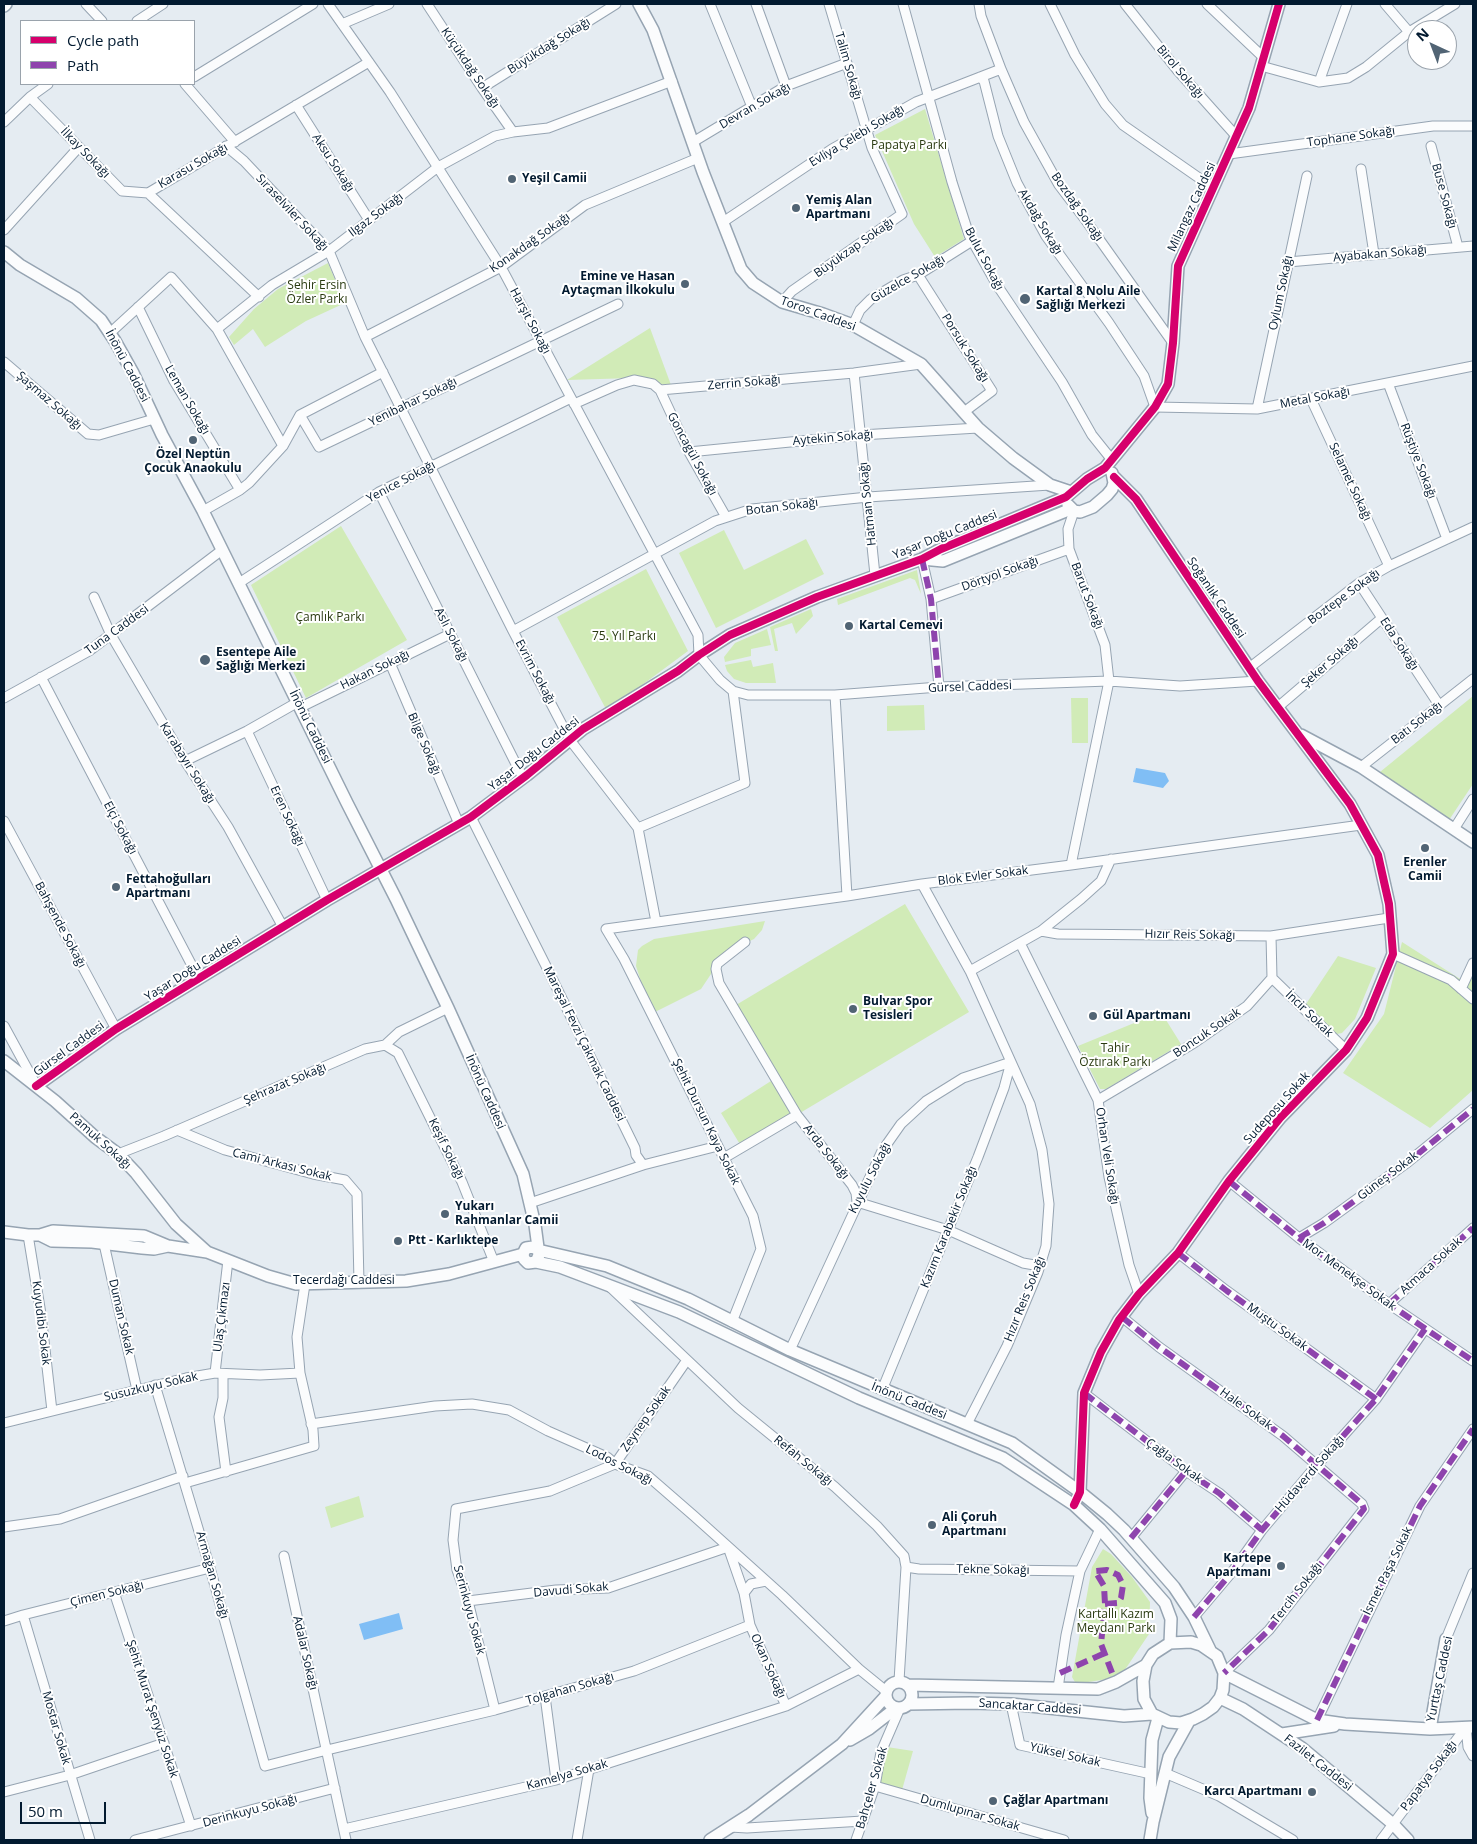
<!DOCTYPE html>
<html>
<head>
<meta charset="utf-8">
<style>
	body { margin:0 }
	#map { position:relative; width:1477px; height:1844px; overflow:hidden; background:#e5ecf2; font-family:"Open Sans",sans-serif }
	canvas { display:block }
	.frame { position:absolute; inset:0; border:5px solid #021a30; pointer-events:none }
	.legend { position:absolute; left:20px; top:20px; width:175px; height:65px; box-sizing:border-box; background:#fff; border:1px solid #9aa3ac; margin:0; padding:6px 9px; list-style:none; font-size:15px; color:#021a30 }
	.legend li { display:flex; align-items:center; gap:10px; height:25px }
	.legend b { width:25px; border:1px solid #9aa3ac }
	.north { position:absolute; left:1407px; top:20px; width:50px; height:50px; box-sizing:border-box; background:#fff; border:1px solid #9aa3ac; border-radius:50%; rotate:317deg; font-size:14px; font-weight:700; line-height:20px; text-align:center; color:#021a30 }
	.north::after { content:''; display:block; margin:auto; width:18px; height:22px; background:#516474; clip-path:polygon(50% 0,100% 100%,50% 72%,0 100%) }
	.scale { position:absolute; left:20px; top:1802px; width:86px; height:22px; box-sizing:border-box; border:2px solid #021a30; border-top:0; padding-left:6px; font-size:15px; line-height:18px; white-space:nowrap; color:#021a30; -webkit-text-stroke:4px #fff; paint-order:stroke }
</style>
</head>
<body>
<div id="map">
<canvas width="1477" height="1844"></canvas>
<div class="frame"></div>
<ul class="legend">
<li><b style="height:6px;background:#d6006c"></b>Cycle path</li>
<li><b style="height:6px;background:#8e44ad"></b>Path</li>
</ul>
<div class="north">N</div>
<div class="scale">50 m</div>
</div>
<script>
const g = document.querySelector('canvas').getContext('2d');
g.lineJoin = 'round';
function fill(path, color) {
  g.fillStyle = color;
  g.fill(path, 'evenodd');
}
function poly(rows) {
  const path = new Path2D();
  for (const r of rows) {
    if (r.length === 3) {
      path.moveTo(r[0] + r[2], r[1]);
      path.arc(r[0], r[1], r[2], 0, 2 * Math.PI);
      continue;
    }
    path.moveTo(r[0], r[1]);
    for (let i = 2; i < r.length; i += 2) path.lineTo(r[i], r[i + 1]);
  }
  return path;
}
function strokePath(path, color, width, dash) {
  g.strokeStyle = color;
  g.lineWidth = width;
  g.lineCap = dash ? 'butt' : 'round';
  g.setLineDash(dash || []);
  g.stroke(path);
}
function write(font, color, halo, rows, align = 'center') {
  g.font = font + ' "Open Sans",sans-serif';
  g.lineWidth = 4;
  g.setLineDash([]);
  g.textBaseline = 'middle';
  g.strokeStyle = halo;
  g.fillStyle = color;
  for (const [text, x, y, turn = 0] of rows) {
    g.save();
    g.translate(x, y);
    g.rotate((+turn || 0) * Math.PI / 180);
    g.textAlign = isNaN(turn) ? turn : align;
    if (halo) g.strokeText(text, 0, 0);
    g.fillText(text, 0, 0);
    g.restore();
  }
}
fill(poly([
	[925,109,964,239,935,257,914,224,875,135],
	[328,263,345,303,306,321,265,347,253,329,234,345,229,337,254,309,278,289],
	[650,328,671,385,659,384,633,378,567,380],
	[341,526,407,640,306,698,251,585],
	[724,530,744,570,806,539,824,574,716,628,679,553],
	[646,569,688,651,607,711,557,617],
	[917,570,921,594,915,580,910,578,838,605,837,599],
	[811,609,813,616,796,634,792,623,774,629,778,651,775,651,770,627],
	[767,629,771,645,751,649,751,656,725,662,724,657,735,643],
	[751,660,753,667,773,663,776,683,746,683,734,679,727,671,725,665],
	[1473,696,1473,784,1447,823,1380,772],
	[1071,698,1088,698,1088,743,1072,743],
	[924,705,925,730,887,731,887,706],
	[905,904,969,1012,800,1113,736,1005],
	[765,921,762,930,754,939,722,954,714,961,711,974,701,989,655,1012,642,985,636,966,638,950,642,946,654,939],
	[1402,942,1468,984,1473,976,1473,1090,1430,1128,1343,1073,1384,1014],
	[1338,956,1376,968,1355,1019,1342,1033,1337,1034,1306,1004],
	[1161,1012,1181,1044,1106,1089,1100,1089,1078,1046],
	[771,1081,792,1115,741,1146,721,1113],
	[359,1496,364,1517,331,1528,325,1507],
	[1103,1549,1111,1554,1132,1577,1150,1602,1149,1634,1120,1677,1076,1684,1072,1677,1092,1567],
	[887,1747,913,1751,902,1790,878,1784]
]), '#d1ebb7');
fill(poly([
	[1136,768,1165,773,1169,781,1163,788,1133,782],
	[399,1613,403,1629,364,1640,359,1624]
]), '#80bef5');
const minor = poly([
	[86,4,102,21],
	[328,4,390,92,501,267,698,635,699,655,720,680,733,691,748,695,835,695,939,687,1109,681,1180,686,1258,681],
	[427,4,482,88,513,132],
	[710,4,752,107],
	[756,4,786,86],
	[903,4,952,182,969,235,997,285,1062,382,1092,435,1112,460],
	[979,4,981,16,1001,69,1024,122,1059,185,1087,222,1173,343],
	[1050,4,1075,55,1105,104,1123,125,1212,187],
	[1125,4,1178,71,1237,137],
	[1207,4,1263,57],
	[1385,4,1409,32],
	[137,21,163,4],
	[342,24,389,4],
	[1261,66,1319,82,1348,78,1366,67,1409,32,1455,4],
	[194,77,313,4],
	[980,77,984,81,998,136,1017,183,1046,236,1109,323,1144,376,1155,407,1257,409,1473,366],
	[1319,82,1347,4],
	[185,84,235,142],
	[482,88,616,4],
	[30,97,122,191,148,193],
	[296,105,369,220],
	[4,122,30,97,48,84],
	[693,142,786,86,847,63],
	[226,146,244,161,329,251,365,337,513,631,570,740,638,828,745,783,733,691],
	[1431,146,1458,247],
	[1229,154,1433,126,1473,126],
	[1361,169,1374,254],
	[723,222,832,149,916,102,1001,69],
	[4,230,79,147],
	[1288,262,1473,246],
	[918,275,992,391,964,412],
	[259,297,148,193,369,62],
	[782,302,792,291,902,214,872,148,829,4],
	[138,307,174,381,240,490],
	[853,325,860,310,871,299,903,280,918,275,972,241],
	[217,329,272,285,329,251,438,167,495,136,513,132,548,128,672,81],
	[110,333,171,277,217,329,283,446],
	[365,337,501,267,585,205,698,158],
	[4,362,88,434,99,435,154,419],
	[854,373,875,575],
	[1388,383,1447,539],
	[660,390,689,452,726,517],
	[1311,399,1389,566],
	[574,404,617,385,634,380,653,384,660,390,854,373,921,364],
	[1257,409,1307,176],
	[300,415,319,447,618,304],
	[689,452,861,435,978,428],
	[379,492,523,778],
	[203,511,240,490,249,483,283,446,300,415,383,372],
	[922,559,931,599,939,687],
	[239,583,379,492,571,398],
	[1359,583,1439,705],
	[94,597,111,635,185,761,228,827,283,927],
	[931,599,1069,549],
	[513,631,715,521,752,509,868,497,1050,485],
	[390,663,459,824],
	[1249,668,1359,583,1389,566,1473,527],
	[41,677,199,979],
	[835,695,847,896],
	[4,698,89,651,222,550],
	[301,707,450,634],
	[1278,707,1382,618],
	[247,731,327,900],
	[185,761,247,731,298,702],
	[1361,767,1473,679],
	[471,817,546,966,635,1148,636,1155,643,1165,530,1203],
	[4,821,116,1029],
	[638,828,656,922],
	[1454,829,1473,799],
	[1071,865,1109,681,1105,645,1069,549,1068,529,1074,511],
	[922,884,970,971],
	[1041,931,1081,899,1101,881,1111,859],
	[745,942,717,964,716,969,719,983,797,1115,852,1185,856,1193,857,1202,948,1230,1023,1263,1040,1266],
	[1020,943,1098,1100,1109,1177,1129,1265,1139,1294],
	[1393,954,1451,980,1473,999],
	[1272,978,1346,1050],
	[1461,989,1473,963],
	[4,1026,35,1083],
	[385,1045,398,1053,462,1182,494,1262],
	[1098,1100,1194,1043,1247,1006,1272,978,1271,936],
	[177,1130,225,1150,313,1174,345,1180,357,1194,359,1283],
	[118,1154,164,1136,365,1049,385,1045,399,1032,448,1008],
	[724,1158,797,1115],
	[643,1165,718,1146],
	[1229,1181,1299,1238,1389,1304,1473,1361],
	[28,1235,41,1314,52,1411],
	[1299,1238,1324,1223,1408,1162,1473,1109],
	[104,1244,137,1390],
	[1178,1253,1227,1291,1376,1399],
	[610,1287,738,1408,835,1487,877,1526,904,1556,906,1567,899,1681],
	[1389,1304,1473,1228],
	[1122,1317,1159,1347,1283,1436,1362,1504,1364,1509,1269,1630,1224,1673],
	[732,1322,761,1249,753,1216,624,959,606,929,847,896,922,884,1071,865,1361,825],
	[790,1350,882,1151,901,1124,926,1101,963,1078,1011,1062],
	[215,1373,228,1260],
	[223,1375,223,1398,219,1417,226,1472],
	[155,1385,210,1568,265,1766,327,1750,495,1710,634,1671,750,1625,744,1593,751,1584,766,1581],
	[882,1390,978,1157,1004,1088,1011,1062],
	[1084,1393,1186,1471,1219,1493,1262,1530],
	[4,1423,186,1378,215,1373,260,1375,300,1373],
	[311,1424,435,1406,472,1404,509,1410,548,1431,607,1457,615,1464,648,1476,694,1516,782,1595,859,1669,886,1691],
	[967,1424,1007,1346,1038,1272,1046,1246,1049,1204,1042,1150,1030,1104,970,971,1041,931,1058,934,1271,936,1389,918],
	[185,1483,314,1446,313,1430,300,1373,297,1337,305,1284],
	[4,1527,60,1519,183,1476],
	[1131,1538,1186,1471],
	[284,1556,346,1840],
	[906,1567,919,1569,1080,1571],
	[114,1592,191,1826],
	[468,1601,556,1590,608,1588,728,1547,744,1593],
	[23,1615,90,1840],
	[1194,1617,1232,1572,1262,1530,1310,1473,1376,1399,1425,1329],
	[4,1621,23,1615,210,1568],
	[750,1625,786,1706],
	[1446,1639,1473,1573],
	[1058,1688,1066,1635,1080,1571,1100,1529],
	[545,1696,556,1780],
	[1011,1704,1020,1745,1151,1774],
	[495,1710,468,1601,457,1570,453,1540,456,1509,550,1491,615,1464,687,1360],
	[1317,1720,1420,1506,1473,1429],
	[1466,1727,1468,1747,1473,1756],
	[1165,1773,1219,1796,1293,1840],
	[875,1786,1064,1840],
	[4,1792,70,1775,164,1743],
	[730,1827,747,1828,863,1821],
	[344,1829,556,1780,786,1706,859,1669],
	[135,1840,335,1788],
	[577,1840,589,1769],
	[856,1840,875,1786,881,1752,900,1708],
	[1381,1840,1466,1727]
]);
const tertiary = poly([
	[639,4,653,30,703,172,741,269,753,283,782,302,823,314,853,325,921,364,978,428,1013,458,1050,485,1071,492],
	[4,6,6,4],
	[4,252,20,265,76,298,101,320,115,341,133,373,162,435,203,511,347,803,396,899,448,1008,523,1174,535,1225,539,1255,536,1262],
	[1068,505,1074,511,1080,512,1093,507,1107,495,1112,489,1114,483,1112,473],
	[922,559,943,561,1071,509],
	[1301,735,1361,767,1473,842],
	[4,1061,55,1101,95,1137,118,1154,136,1173,176,1224,207,1252],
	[36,1086,116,1029,327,900,471,817,527,775,583,729,678,671,699,655,730,635,817,597,922,559,941,549,1066,497,1087,479,1105,468,1155,407,1168,384,1173,343,1178,266,1249,108,1279,4],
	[4,1232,28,1235,40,1235,53,1231,144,1236,168,1246],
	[40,1235,52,1241,92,1242,142,1248,154,1249,168,1246,207,1252,268,1276,296,1284,406,1281,449,1274,523,1254],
	[523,1254,526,1248,533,1247,538,1250,607,1266,688,1299,790,1350,1012,1443,1080,1492,1107,1514,1124,1530,1174,1587,1194,1617,1210,1650],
	[523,1254,524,1259,528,1263,536,1262,560,1267,679,1312,859,1398,1003,1458,1074,1505,1100,1529,1165,1603,1171,1619,1170,1643],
	[1074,1505,1080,1492,1084,1393,1101,1352,1119,1320,1139,1294,1178,1253,1229,1181,1280,1118,1346,1050,1367,1018,1393,954,1389,904,1378,855,1350,804,1258,681,1136,499,1114,477],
	[1191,1642,1201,1645,1217,1656,1224,1673,1223,1690,1220,1698,1213,1707,1203,1714,1193,1719,1181,1723,1169,1722,1152,1714,1144,1699,1143,1681,1146,1665,1153,1654,1170,1643,1191,1642],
	[1224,1673,1317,1720,1345,1724,1430,1729,1473,1727],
	[899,1695,13],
	[907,1685,1098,1689,1116,1682,1146,1665],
	[1220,1698,1243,1709,1302,1748,1393,1824,1408,1840],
	[908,1704,970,1703,1011,1704,1124,1716,1152,1714],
	[1430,1729,1446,1639],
	[1282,1734,1334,1726],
	[850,1740,869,1729,896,1708],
	[1152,1813,1150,1798,1152,1740,1158,1718],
	[710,1840,749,1815,842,1744,886,1696],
	[1150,1840,1153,1822,1169,1757,1189,1721]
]);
strokePath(minor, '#96a4b2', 11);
strokePath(tertiary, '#96a4b2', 14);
strokePath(minor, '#fbfcfd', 9);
strokePath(tertiary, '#fbfcfd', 11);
strokePath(poly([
	[922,559,931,599,939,687],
	[1229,1181,1299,1238,1389,1304,1473,1361],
	[1299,1238,1324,1223,1408,1162,1473,1109],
	[1178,1253,1227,1291,1376,1399],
	[1389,1304,1473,1228],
	[1122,1317,1159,1347,1283,1436,1362,1504,1364,1509,1269,1630,1224,1673],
	[1084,1393,1186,1471,1219,1493,1262,1530],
	[1131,1538,1186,1471],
	[1105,1604,1118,1603,1121,1598,1123,1585,1118,1575,1107,1570,1095,1571,1104,1586,1105,1604,1101,1644,1114,1678],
	[1194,1617,1232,1572,1262,1530,1310,1473,1376,1399,1425,1329],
	[1060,1673,1105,1653],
	[1317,1720,1420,1506,1473,1429]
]), '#8e44ad', 6, [12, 6]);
strokePath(poly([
	[36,1086,116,1029,327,900,471,817,527,775,583,729,678,671,699,655,730,635,817,597,922,559,941,549,1066,497,1087,479,1105,468,1155,407,1168,384,1173,343,1178,266,1249,108,1279,4],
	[1074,1505,1080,1492,1084,1393,1101,1352,1119,1320,1139,1294,1178,1253,1229,1181,1280,1118,1346,1050,1367,1018,1393,954,1389,904,1378,855,1350,804,1258,681,1136,499,1114,477]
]), '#d6006c', 8);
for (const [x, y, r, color] of [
	[512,179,5,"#516474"],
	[796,208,5,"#516474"],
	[685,284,5,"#516474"],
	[1025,299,6,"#516474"],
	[193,440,5,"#516474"],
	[849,626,5,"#516474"],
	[205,660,6,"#516474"],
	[1425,848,5,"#516474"],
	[116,887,5,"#516474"],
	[853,1009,5,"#516474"],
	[1093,1016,5,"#516474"],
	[445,1214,5,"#516474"],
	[398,1241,5,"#516474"],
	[932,1525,5,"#516474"],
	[1281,1566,5,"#516474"],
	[1312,1792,5,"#516474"],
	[993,1801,5,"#516474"]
]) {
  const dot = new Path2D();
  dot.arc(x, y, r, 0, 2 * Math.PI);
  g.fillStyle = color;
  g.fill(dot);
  strokePath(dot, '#fff', 2);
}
write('12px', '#021a30', '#fff', [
	["Büyükdağ Sokağı",549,46,-32],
	["Talim Sokağı",848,66,74],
	["Küçükdağ Sokağı",470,68,56],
	["Birol Sokağı",1180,72,50],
	["Devran Sokağı",755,106,-30],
	["Evliya Çelebi Sokağı",857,136,-31],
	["Tophane Sokağı",1351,137,-8],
	["İlkay Sokağı",85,153,46],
	["Aksu Sokağı",333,163,57],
	["Karasu Sokağı",193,166,-30],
	["Buse Sokağı",1444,196,75],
	["Bozdağ Sokağı",1077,207,55],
	["Milangaz Caddesi",1192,207,-65],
	["Sıraselviler Sokağı",292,213,47],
	["Ilgaz Sokağı",376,215,-37],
	["Akdağ Sokağı",1040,222,59],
	["Konakdağ Sokağı",530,243,-35],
	["Büyükzap Sokağı",854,248,-35],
	["Ayabakan Sokağı",1380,254,-5],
	["Bulut Sokağı",984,259,62],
	["Güzelce Sokağı",908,279,-30],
	["Oylum Sokağı",1281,293,-78],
	["Toros Caddesi",818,314,20],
	["Harşit Sokağı",530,321,62],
	["Porsuk Sokağı",965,348,58],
	["İnönü Caddesi",127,366,62],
	["Zerrin Sokağı",744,383,-5],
	["Metal Sokağı",1315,398,-11],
	["Leman Sokağı",187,400,60],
	["Şaşmaz Sokağı",49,401,41],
	["Yenibahar Sokağı",413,402,-26],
	["Aytekin Sokağı",833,438,-5],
	["Goncagül Sokağı",692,454,62],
	["Rüştiye Sokağı",1418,461,69],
	["Yenice Sokağı",401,482,-28],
	["Selamet Sokağı",1350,482,65],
	["Hatman Sokağı",868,504,-96],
	["Botan Sokağı",782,507,-7],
	["Yaşar Doğu Caddesi",945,535,-22],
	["Dörtyol Sokağı",1000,574,-20],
	["Barut Sokağı",1087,596,69],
	["Boztepe Sokağı",1344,597,-36],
	["Soğanlık Caddesi",1216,598,56],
	["Tuna Caddesi",117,630,-36],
	["Aslı Sokağı",451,635,63],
	["Eda Sokağı",1399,644,57],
	["Şeker Sokağı",1330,662,-41],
	["Hakan Sokağı",375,670,-26],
	["Evrim Sokağı",535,672,62],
	["Gürsel Caddesi",970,687,-2],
	["Batı Sokağı",1417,723,-38],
	["İnönü Caddesi",310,727,64],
	["Bilge Sokağı",424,744,67],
	["Yaşar Doğu Caddesi",534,754,-38],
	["Karabayır Sokağı",187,763,58],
	["Eren Sokağı",287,816,65],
	["Elçi Sokağı",120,828,62],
	["Blok Evler Sokak",983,876,-7],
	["Bahşende Sokağı",60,925,62],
	["Hızır Reis Sokağı",1190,935,1],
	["Yaşar Doğu Caddesi",193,969,-32],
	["İncir Sokak",1309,1014,44],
	["Boncuk Sokak",1207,1033,-34],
	["Mareşal Fevzi Çakmak Caddesi",584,1044,64],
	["Gürsel Caddesi",69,1049,-36],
	["Şehrazat Sokağı",285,1084,-23],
	["İnönü Caddesi",485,1092,66],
	["Sudeposu Sokak",1277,1108,-48],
	["Şehit Dursun Kaya Sokak",706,1122,64],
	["Pamuk Sokağı",100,1141,42],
	["Keşif Sokağı",446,1149,64],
	["Arda Sokağı",826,1152,52],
	["Orhan Veli Sokağı",1107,1156,81],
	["Cami Arkası Sokak",282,1165,14],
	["Güneş Sokak",1388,1176,-37],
	["Kuyulu Sokağı",870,1178,-63],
	["Kazım Karabekir Sokağı",949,1227,-68],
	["Atmaca Sokak",1431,1266,-42],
	["Mor Menekşe Sokak",1349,1275,36],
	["Tecerdağı Caddesi",344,1281],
	["Hızır Reis Sokağı",1025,1299,-68],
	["Duman Sokak",121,1317,77],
	["Ulaş Çıkmazı",222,1317,-83],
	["Kuyudibi Sokak",41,1323,83],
	["Muştu Sokak",1277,1327,36],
	["Susuzkuyu Sokak",151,1387,-13],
	["İnönü Caddesi",909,1401,22],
	["Hale Sokak",1246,1409,36],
	["Zeynep Sokak",646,1419,-55],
	["Refah Sokağı",803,1461,39],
	["Çağla Sokak",1174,1461,36],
	["Lodos Sokağı",619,1465,27],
	["Hüdaverdi Sokağı",1310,1474,-49],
	["Tekne Sokağı",993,1570,1],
	["İsmet Paşa Sokak",1388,1571,-64],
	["Armağan Sokağı",212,1575,74],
	["Davudi Sokak",571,1590,-5],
	["Tercih Sokağı",1297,1593,-52],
	["Çimen Sokağı",107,1594,-14],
	["Serinkuyu Sokak",469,1610,75],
	["Adalar Sokağı",305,1653,77],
	["Okan Sokağı",768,1666,66],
	["Yurttaş Caddesi",1440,1679,-78],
	["Tolgahan Sokağı",570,1689,-16],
	["Sancaktar Caddesi",1030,1707,4],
	["Şehit Murat Şenyüz Sokak",152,1709,72],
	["Mostar Sokak",56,1728,74],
	["Yüksel Sokak",1065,1755,13],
	["Fazilet Caddesi",1318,1763,38],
	["Kamelya Sokak",567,1775,-16],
	["Papatya Sokağı",1429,1776,-53],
	["Bahçeler Sokak",872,1788,-74],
	["Derinkuyu Sokağı",250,1811,-15],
	["Dumlupınar Sokak",970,1813,16]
]);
write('12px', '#293a10', '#fff', [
	["Papatya Parkı",909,146],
	["Şehir Ersin",317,286],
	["Özler Parkı",317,300],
	["Çamlık Parkı",330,618],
	["75. Yıl Parkı",624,637],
	["Tahir",1115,1049],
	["Öztırak Parkı",1115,1063],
	["Kartallı Kazım",1116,1615],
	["Meydanı Parkı",1116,1629]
]);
write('bold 12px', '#021a30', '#fff', [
	["Yeşil Camii",522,179],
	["Yemiş Alan",806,201],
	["Apartmanı",806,215],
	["Emine ve Hasan",675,277,"right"],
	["Aytaçman İlkokulu",675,291,"right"],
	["Kartal 8 Nolu Aile",1036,292],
	["Sağlığı Merkezi",1036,306],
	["Özel Neptün",193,455,"center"],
	["Çocuk Anaokulu",193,469,"center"],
	["Kartal Cemevi",859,626],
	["Esentepe Aile",216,653],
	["Sağlığı Merkezi",216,667],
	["Erenler",1425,863,"center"],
	["Camii",1425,877,"center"],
	["Fettahoğulları",126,880],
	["Apartmanı",126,894],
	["Bulvar Spor",863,1002],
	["Tesisleri",863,1016],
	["Gül Apartmanı",1103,1016],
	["Yukarı",455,1207],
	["Rahmanlar Camii",455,1221],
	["Ptt - Karlıktepe",408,1241],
	["Ali Çoruh",942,1518],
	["Apartmanı",942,1532],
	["Kartepe",1271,1559,"right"],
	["Apartmanı",1271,1573,"right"],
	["Karcı Apartmanı",1302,1792,"right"],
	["Çağlar Apartmanı",1003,1801]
], 'left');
</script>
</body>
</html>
